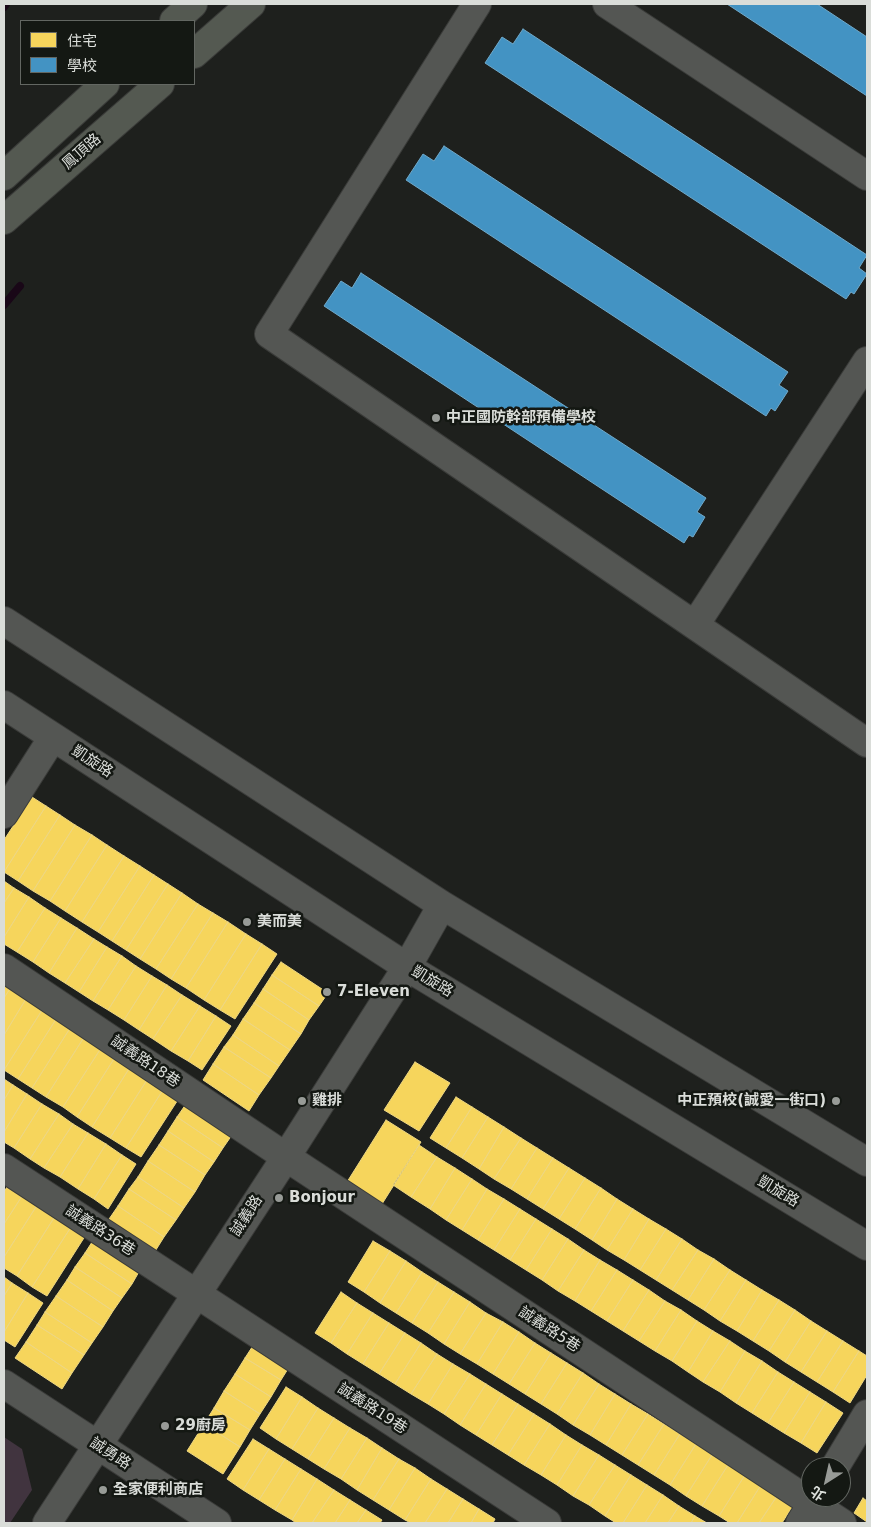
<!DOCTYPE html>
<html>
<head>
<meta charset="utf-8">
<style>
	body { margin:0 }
	#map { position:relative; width:871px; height:1527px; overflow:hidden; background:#1e201d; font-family:"DejaVu Sans","Noto Sans TC",sans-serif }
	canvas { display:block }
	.frame { position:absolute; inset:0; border:5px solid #daddd9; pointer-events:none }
	.legend { position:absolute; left:20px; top:20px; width:175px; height:65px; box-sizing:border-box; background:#141813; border:1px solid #636762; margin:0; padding:6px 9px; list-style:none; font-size:15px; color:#daddd9 }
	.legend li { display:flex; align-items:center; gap:10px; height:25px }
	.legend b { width:25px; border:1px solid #636762 }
	.north { position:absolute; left:801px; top:1457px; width:50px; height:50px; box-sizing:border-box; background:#141813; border:1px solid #636762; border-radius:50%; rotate:215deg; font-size:14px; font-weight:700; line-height:20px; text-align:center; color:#daddd9 }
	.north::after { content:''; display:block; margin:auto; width:18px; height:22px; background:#989b97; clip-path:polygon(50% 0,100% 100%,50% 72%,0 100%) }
</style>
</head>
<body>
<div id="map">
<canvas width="871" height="1527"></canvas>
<div class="frame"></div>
<ul class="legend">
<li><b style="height:14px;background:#f6d55c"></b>住宅</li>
<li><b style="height:14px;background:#4393c3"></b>學校</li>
</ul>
<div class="north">北</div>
</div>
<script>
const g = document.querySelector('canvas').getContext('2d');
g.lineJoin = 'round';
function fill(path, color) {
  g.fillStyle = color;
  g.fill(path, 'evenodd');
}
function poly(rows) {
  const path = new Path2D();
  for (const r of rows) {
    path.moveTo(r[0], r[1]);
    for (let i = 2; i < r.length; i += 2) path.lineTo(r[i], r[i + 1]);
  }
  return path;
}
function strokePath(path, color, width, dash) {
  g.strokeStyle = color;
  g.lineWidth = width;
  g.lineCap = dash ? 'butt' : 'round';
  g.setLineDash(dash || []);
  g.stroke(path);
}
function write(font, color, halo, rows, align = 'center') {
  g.font = font + ' "DejaVu Sans","Noto Sans TC",sans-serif';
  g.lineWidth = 5;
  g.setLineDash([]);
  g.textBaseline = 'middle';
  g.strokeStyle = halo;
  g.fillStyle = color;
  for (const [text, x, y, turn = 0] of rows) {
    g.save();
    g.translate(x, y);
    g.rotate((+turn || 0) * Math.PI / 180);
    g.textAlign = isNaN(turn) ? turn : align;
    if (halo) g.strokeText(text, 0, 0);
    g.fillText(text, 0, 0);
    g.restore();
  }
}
fill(poly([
	[4,1437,22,1449,32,1490,10,1523,4,1523]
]), '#41343f');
const homes = poly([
	[32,797,46,806,4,872,4,840,32,797],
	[46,806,60,815,18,881,4,872,46,806],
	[60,815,75,825,33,891,18,881,60,815],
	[75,825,92,835,50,901,33,891,75,825],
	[92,835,107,845,65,911,50,901,92,835],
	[107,845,124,856,82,922,65,911,107,845],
	[124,856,140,866,98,932,82,922,124,856],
	[140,866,154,875,112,941,98,932,140,866],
	[154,875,168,884,126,950,112,941,154,875],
	[4,881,14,888,4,903,4,881],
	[168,884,182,893,140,959,126,950,168,884],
	[14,888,29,897,4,937,4,903,14,888],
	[182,893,198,904,156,969,140,959,182,893],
	[29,897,45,908,17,952,4,944,4,937,29,897],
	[198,904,213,913,171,979,156,969,198,904],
	[45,908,61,918,33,962,17,952,45,908],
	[213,913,228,922,186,988,171,979,213,913],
	[61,918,77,928,49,973,33,962,61,918],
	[228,922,246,934,204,1000,186,988,228,922],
	[77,928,94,939,65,983,49,973,77,928],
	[246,934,262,944,220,1010,204,1000,246,934],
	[94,939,107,947,79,992,65,983,94,939],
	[262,944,277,954,235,1019,220,1010,262,944],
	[107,947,122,956,93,1001,79,992,107,947],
	[122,956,136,966,108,1010,93,1001,122,956],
	[281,962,328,993,319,1006,272,975,281,962],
	[136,966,152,976,124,1020,108,1010,136,966],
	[272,975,319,1006,309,1020,263,989,272,975],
	[152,976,167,985,139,1030,124,1020,152,976],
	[4,978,13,984,4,998,4,978],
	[13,984,29,994,4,1035,4,998,13,984],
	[167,985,182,995,153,1039,139,1030,167,985],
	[263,989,309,1020,301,1034,254,1003,263,989],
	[29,994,46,1004,4,1070,4,1035,29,994],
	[182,995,200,1006,171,1051,153,1039,182,995],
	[254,1003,301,1034,290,1050,243,1019,254,1003],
	[46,1004,60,1013,18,1079,4,1070,46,1004],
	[200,1006,216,1016,188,1061,171,1051,200,1006],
	[60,1013,74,1022,32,1088,18,1079,60,1013],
	[216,1016,231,1026,202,1070,188,1061,216,1016],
	[243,1019,290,1050,279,1066,233,1035,243,1019],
	[74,1022,88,1031,46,1097,32,1088,74,1022],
	[88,1031,105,1042,63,1107,46,1097,88,1031],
	[233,1035,279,1066,271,1078,224,1047,233,1035],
	[105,1042,119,1051,77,1117,63,1107,105,1042],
	[224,1047,271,1078,259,1095,213,1064,224,1047],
	[119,1051,134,1061,92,1127,77,1117,119,1051],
	[134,1061,152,1072,110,1138,92,1127,134,1061],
	[415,1062,450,1083,419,1131,384,1110,415,1062],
	[213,1064,259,1095,249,1111,203,1080,213,1064],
	[152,1072,168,1082,126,1148,110,1138,152,1072],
	[4,1079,13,1085,4,1100,4,1079],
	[168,1082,183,1092,141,1157,126,1148,168,1082],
	[13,1085,27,1094,4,1132,4,1100,13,1085],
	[27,1094,42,1104,14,1148,4,1142,4,1132,27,1094],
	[456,1097,472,1107,446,1148,430,1138,456,1097],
	[42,1104,59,1114,30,1159,14,1148,42,1104],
	[186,1104,232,1135,223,1148,177,1117,186,1104],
	[472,1107,488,1117,462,1158,446,1148,472,1107],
	[59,1114,73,1124,44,1168,30,1159,59,1114],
	[177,1117,223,1148,214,1162,168,1131,177,1117],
	[488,1117,504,1127,479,1169,462,1158,488,1117],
	[386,1120,421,1142,382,1204,347,1182,386,1120],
	[73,1124,88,1133,60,1177,44,1168,73,1124],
	[504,1127,521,1138,494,1179,479,1169,504,1127],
	[168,1131,214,1162,205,1175,159,1145,168,1131],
	[88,1133,106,1144,78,1189,60,1177,88,1133],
	[521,1138,537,1148,511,1189,494,1179,521,1138],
	[106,1144,122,1155,94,1199,78,1189,106,1144],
	[159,1145,205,1175,195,1192,148,1161,159,1145],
	[419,1145,437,1157,411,1197,393,1185,419,1145],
	[537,1148,553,1158,527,1199,511,1189,537,1148],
	[122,1155,136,1164,108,1209,94,1199,122,1155],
	[437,1157,455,1168,430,1209,411,1197,437,1157],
	[553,1158,569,1168,543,1209,527,1199,553,1158],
	[148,1161,195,1192,184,1208,138,1177,148,1161],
	[455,1168,472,1179,446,1220,430,1209,455,1168],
	[569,1168,585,1178,559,1219,543,1209,569,1168],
	[138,1177,184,1208,176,1220,129,1189,138,1177],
	[585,1178,601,1188,575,1229,559,1219,585,1178],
	[472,1179,487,1189,462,1230,446,1220,472,1179],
	[11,1180,26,1190,4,1224,4,1192,11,1180],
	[601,1188,617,1199,592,1240,575,1229,601,1188],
	[129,1189,176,1220,164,1237,118,1206,129,1189],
	[487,1189,504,1199,478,1240,462,1230,487,1189],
	[26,1190,41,1199,4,1257,4,1224,26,1190],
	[41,1199,59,1210,17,1276,4,1268,4,1257,41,1199],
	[504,1199,520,1209,494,1250,478,1240,504,1199],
	[617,1199,633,1209,607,1250,592,1240,617,1199],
	[118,1206,164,1237,154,1253,107,1222,118,1206],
	[520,1209,536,1219,510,1260,494,1250,520,1209],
	[633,1209,649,1219,624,1260,607,1250,633,1209],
	[59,1210,75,1221,32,1287,17,1276,59,1210],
	[536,1219,552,1229,526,1270,510,1260,536,1219],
	[649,1219,666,1229,640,1270,624,1260,649,1219],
	[75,1221,89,1230,47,1296,32,1287,75,1221],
	[552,1229,568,1239,542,1280,526,1270,552,1229],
	[666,1229,682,1239,656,1280,640,1270,666,1229],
	[94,1239,140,1270,132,1284,85,1253,94,1239],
	[568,1239,584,1250,558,1291,542,1280,568,1239],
	[682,1239,698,1250,672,1290,656,1280,682,1239],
	[373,1241,390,1251,364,1292,348,1282,373,1241],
	[584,1250,600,1260,575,1301,558,1291,584,1250],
	[698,1250,714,1259,688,1300,672,1290,698,1250],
	[390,1251,406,1261,380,1303,364,1292,390,1251],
	[85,1253,132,1284,122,1298,75,1267,85,1253],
	[714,1259,730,1270,704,1310,688,1300,714,1259],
	[600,1260,617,1270,591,1311,575,1301,600,1260],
	[406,1261,422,1272,396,1313,380,1303,406,1261],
	[75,1267,122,1298,113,1311,67,1280,75,1267],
	[617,1270,633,1280,607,1321,591,1311,617,1270],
	[730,1270,746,1280,720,1321,704,1310,730,1270],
	[422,1272,438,1282,412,1323,396,1313,422,1272],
	[4,1277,12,1283,4,1296,4,1277],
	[67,1280,113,1311,103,1327,56,1296,67,1280],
	[633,1280,649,1290,623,1331,607,1321,633,1280],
	[746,1280,762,1290,737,1331,720,1321,746,1280],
	[438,1282,454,1292,428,1333,412,1323,438,1282],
	[12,1283,28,1293,4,1332,4,1296,12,1283],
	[649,1290,665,1301,639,1341,623,1331,649,1290],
	[762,1290,779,1300,753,1341,737,1331,762,1290],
	[341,1292,357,1303,331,1343,315,1333,341,1292],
	[454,1292,470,1302,444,1344,428,1333,454,1292],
	[28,1293,43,1303,15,1347,4,1340,4,1332,28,1293],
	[56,1296,103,1327,92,1343,45,1312,56,1296],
	[779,1300,795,1310,769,1351,753,1341,779,1300],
	[665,1301,681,1310,655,1351,639,1341,665,1301],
	[470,1302,486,1313,460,1354,444,1344,470,1302],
	[357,1303,373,1313,347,1354,331,1343,357,1303],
	[681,1310,697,1321,672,1361,655,1351,681,1310],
	[795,1310,811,1321,785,1362,769,1351,795,1310],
	[45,1312,92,1343,84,1355,37,1325,45,1312],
	[373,1313,389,1323,363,1364,347,1354,373,1313],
	[486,1313,503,1322,477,1364,460,1354,486,1313],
	[697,1321,713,1331,688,1372,672,1361,697,1321],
	[811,1321,827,1331,801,1372,785,1362,811,1321],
	[503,1322,519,1332,493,1374,477,1364,503,1322],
	[389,1323,405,1333,379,1374,363,1364,389,1323],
	[37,1325,84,1355,72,1373,26,1342,37,1325],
	[713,1331,730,1341,703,1382,688,1372,713,1331],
	[827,1331,843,1341,817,1382,801,1372,827,1331],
	[519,1332,535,1343,509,1384,493,1374,519,1332],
	[405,1333,421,1343,395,1384,379,1374,405,1333],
	[256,1341,291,1364,281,1380,245,1358,256,1341],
	[730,1341,745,1351,720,1392,703,1382,730,1341],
	[843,1341,859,1351,833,1392,817,1382,843,1341],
	[26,1342,72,1373,62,1389,15,1358,26,1342],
	[421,1343,437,1354,411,1394,395,1384,421,1343],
	[535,1343,551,1353,525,1394,509,1384,535,1343],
	[745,1351,762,1361,736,1403,720,1392,745,1351],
	[859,1351,867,1356,867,1375,850,1403,833,1392,859,1351],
	[551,1353,567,1363,541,1404,525,1394,551,1353],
	[437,1354,453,1364,428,1404,411,1394,437,1354],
	[245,1358,281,1380,271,1397,235,1374,245,1358],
	[762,1361,778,1372,752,1413,736,1403,762,1361],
	[567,1363,583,1373,557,1414,541,1404,567,1363],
	[453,1364,470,1374,444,1414,428,1404,453,1364],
	[778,1372,794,1382,768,1423,752,1413,778,1372],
	[583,1373,599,1384,573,1425,557,1414,583,1373],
	[235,1374,271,1397,260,1414,224,1391,235,1374],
	[470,1374,486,1384,460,1425,444,1414,470,1374],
	[794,1382,810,1392,784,1433,768,1423,794,1382],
	[486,1384,502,1394,476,1435,460,1425,486,1384],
	[599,1384,615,1394,590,1435,573,1425,599,1384],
	[286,1387,302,1397,276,1439,260,1428,286,1387],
	[224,1391,260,1414,250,1430,214,1408,224,1391],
	[810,1392,826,1402,801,1443,784,1433,810,1392],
	[502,1394,518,1404,492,1445,476,1435,502,1394],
	[615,1394,631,1404,606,1445,590,1435,615,1394],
	[302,1397,318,1408,292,1449,276,1439,302,1397],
	[826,1402,843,1413,817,1453,801,1443,826,1402],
	[518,1404,534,1414,508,1455,492,1445,518,1404],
	[631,1404,648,1414,622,1455,606,1445,631,1404],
	[214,1408,250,1430,240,1447,204,1424,214,1408],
	[318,1408,334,1418,308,1459,292,1449,318,1408],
	[534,1414,550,1424,524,1465,508,1455,534,1414],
	[648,1414,664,1424,638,1465,622,1455,648,1414],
	[334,1418,350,1428,324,1469,308,1459,334,1418],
	[204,1424,240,1447,223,1474,187,1451,204,1424],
	[550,1424,566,1435,541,1475,524,1465,550,1424],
	[664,1424,680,1434,654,1475,638,1465,664,1424],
	[350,1428,367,1438,341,1479,324,1469,350,1428],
	[680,1434,696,1444,670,1485,654,1475,680,1434],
	[566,1435,582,1445,557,1485,541,1475,566,1435],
	[367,1438,382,1448,357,1490,341,1479,367,1438],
	[253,1439,269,1449,243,1490,227,1479,253,1439],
	[696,1444,712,1455,686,1496,670,1485,696,1444],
	[582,1445,599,1455,573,1496,557,1485,582,1445],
	[382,1448,399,1459,373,1500,357,1490,382,1448],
	[269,1449,285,1459,259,1500,243,1490,269,1449],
	[599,1455,615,1465,589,1505,573,1496,599,1455],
	[712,1455,728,1465,702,1506,686,1496,712,1455],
	[285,1459,301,1469,275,1510,259,1500,285,1459],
	[399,1459,415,1468,389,1510,373,1500,399,1459],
	[615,1465,631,1475,605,1516,589,1505,615,1465],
	[728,1465,745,1475,719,1516,702,1506,728,1465],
	[415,1468,431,1479,405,1520,389,1510,415,1468],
	[301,1469,317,1479,292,1520,275,1510,301,1469],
	[631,1475,647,1485,623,1523,616,1523,605,1516,631,1475],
	[745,1475,761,1485,737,1523,730,1523,719,1516,745,1475],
	[317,1479,334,1490,312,1523,296,1523,292,1520,317,1479],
	[431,1479,447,1489,425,1523,411,1523,405,1520,431,1479],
	[647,1485,663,1495,645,1523,623,1523,647,1485],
	[761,1485,777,1496,759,1523,737,1523,761,1485],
	[447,1489,463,1499,448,1523,425,1523,447,1489],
	[334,1490,350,1500,335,1523,312,1523,334,1490],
	[663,1495,679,1506,668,1523,645,1523,663,1495],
	[777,1496,793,1506,782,1523,759,1523,777,1496],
	[863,1498,867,1501,867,1522,854,1513,863,1498],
	[463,1499,479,1509,471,1523,448,1523,463,1499],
	[350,1500,366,1510,357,1523,335,1523,350,1500],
	[679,1506,695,1516,691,1523,668,1523,679,1506],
	[479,1509,495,1519,493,1523,471,1523,479,1509],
	[366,1510,382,1520,380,1523,357,1523,366,1510],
	[695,1516,707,1523,691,1523,695,1516]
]);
fill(homes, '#f6d55c');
strokePath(homes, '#eed782', 1);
const schools = poly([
	[727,4,817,4,867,37,867,96,727,4],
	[523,29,867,255,859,268,867,274,854,294,851,292,846,299,485,63,502,37,513,44,523,29],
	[444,146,788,372,779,385,788,391,775,411,771,408,766,416,406,180,423,154,434,161,444,146],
	[361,273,706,498,697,512,705,517,693,537,689,535,684,543,324,306,341,281,352,288,361,273]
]);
fill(schools, '#4393c3');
strokePath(schools, '#70a9ca', 1);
strokePath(poly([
	[4,7,6,4],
	[4,305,20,286]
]), '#190717', 8);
const minor = poly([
	[477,4,269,334,867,743],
	[607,4,867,176],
	[4,621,442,905,867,1162],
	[695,625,867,361],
	[4,705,407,967,867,1246],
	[4,814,53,737],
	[4,968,286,1157,842,1523],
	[4,1168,547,1523],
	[4,1384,217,1523],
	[835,1467,867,1414],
	[47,1523,286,1157,407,967,442,905],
	[800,1523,816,1497]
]);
const major = poly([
	[174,21,193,4],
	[194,54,251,4],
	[4,176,105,84],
	[4,220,160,84]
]);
strokePath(minor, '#3a3b39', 30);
strokePath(major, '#3a3b39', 30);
strokePath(minor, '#545653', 28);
strokePath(major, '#545951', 28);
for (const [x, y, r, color] of [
	[436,418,5,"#989b97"],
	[247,922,5,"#989b97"],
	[327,992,5,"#989b97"],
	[302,1101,5,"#989b97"],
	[836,1101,5,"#989b97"],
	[279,1198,5,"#989b97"],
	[165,1426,5,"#989b97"],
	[103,1490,5,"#989b97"]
]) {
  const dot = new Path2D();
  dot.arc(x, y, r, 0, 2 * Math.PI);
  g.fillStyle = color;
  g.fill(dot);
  strokePath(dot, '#141813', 2);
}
write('15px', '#daddd9', '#141813', [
	["鳳頂路",82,152,-41],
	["凱旋路",92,762,33],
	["凱旋路",432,982,31],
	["誠義路18巷",145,1062,34],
	["凱旋路",778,1192,31],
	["誠義路",247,1216,-57],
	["誠義路36巷",100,1231,33],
	["誠義路5巷",549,1330,33],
	["誠義路19巷",372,1409,33],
	["誠勇路",110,1454,33]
]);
write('bold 15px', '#daddd9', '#141813', [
	["中正國防幹部預備學校",446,418],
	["美而美",257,922],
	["7-Eleven",337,992],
	["雞排",312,1101],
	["中正預校(誠愛一街口)",826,1101,"right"],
	["Bonjour",289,1198],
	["29廚房",175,1426],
	["全家便利商店",113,1490]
], 'left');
</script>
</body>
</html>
